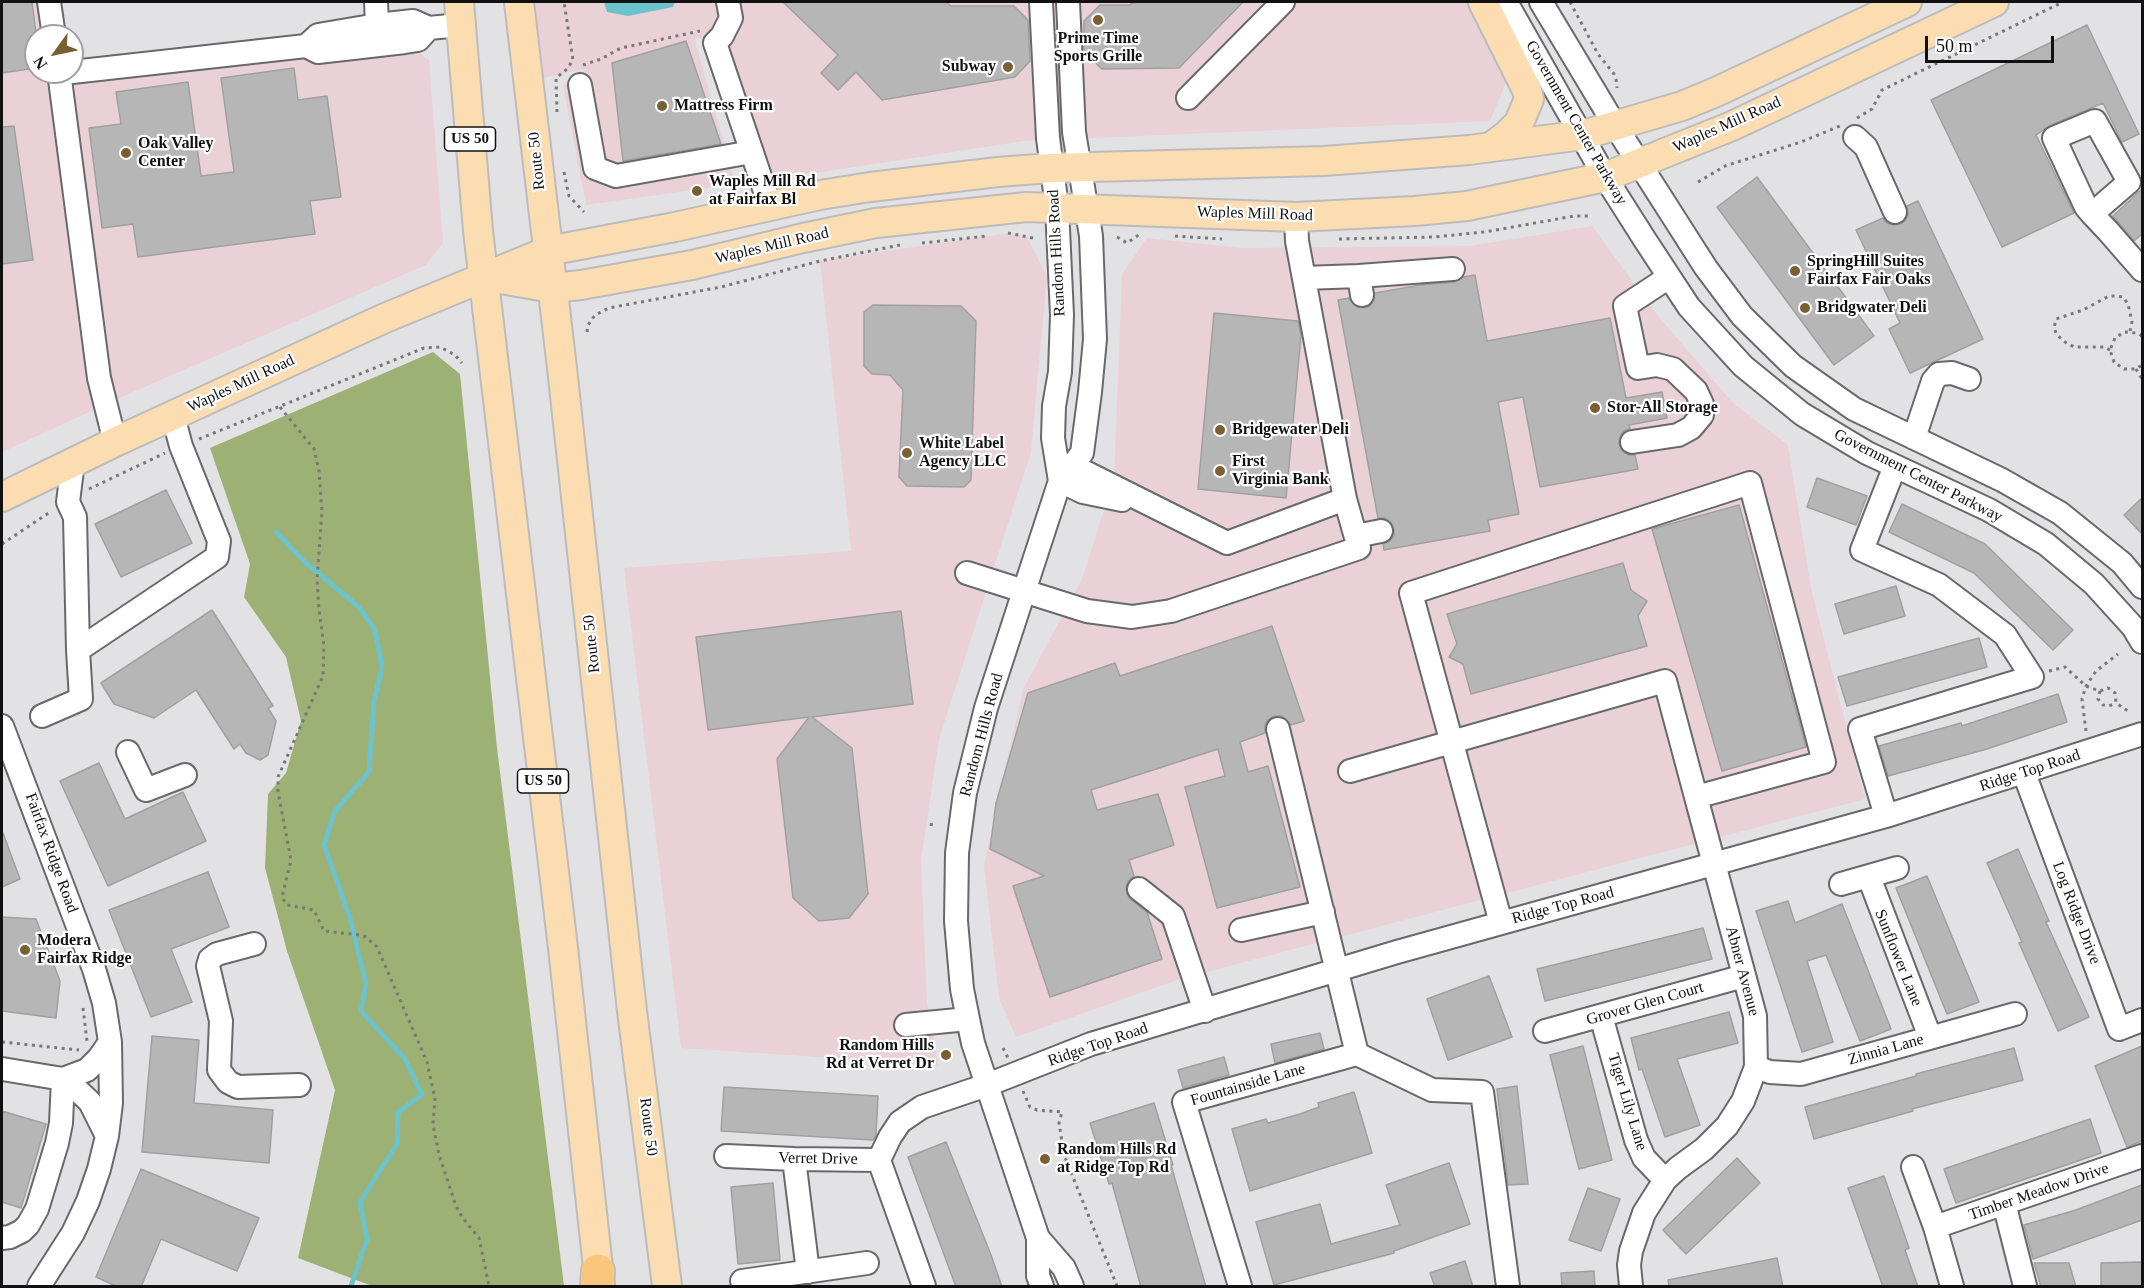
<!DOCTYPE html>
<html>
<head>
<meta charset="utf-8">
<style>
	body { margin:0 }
	#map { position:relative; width:2144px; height:1288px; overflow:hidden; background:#e2e2e4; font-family:"Times New Roman",serif }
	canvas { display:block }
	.frame { position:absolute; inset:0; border:3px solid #111112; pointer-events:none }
	.north { position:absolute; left:24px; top:24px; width:60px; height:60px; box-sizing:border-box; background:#fff; border:2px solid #a0a0a0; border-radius:50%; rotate:237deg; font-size:16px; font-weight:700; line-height:24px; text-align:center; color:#111112 }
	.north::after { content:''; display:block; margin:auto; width:21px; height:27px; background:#7a5f32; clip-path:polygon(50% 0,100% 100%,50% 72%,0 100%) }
	.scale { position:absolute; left:1925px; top:36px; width:129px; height:27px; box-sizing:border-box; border:3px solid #111112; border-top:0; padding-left:8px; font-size:18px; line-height:21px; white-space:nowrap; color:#111112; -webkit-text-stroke:4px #fff; paint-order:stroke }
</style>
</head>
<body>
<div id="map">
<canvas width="2144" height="1288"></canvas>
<div class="frame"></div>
<div class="north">N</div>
<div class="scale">50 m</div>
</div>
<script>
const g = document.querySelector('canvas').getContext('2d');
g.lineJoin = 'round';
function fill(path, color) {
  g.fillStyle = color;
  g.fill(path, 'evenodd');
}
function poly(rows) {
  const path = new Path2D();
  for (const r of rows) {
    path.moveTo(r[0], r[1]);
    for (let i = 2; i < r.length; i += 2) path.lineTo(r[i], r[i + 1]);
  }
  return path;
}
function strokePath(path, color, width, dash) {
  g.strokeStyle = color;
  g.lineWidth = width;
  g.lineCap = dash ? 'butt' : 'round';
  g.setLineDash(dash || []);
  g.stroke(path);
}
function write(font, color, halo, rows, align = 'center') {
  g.font = font + ' "Times New Roman",serif';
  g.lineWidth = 4.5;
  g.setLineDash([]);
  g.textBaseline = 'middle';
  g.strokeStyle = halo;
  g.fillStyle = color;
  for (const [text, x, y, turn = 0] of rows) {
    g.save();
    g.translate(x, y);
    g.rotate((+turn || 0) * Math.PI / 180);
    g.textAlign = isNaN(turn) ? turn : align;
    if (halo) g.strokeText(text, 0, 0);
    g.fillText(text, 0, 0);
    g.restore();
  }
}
fill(poly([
	[2,2,58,2,62,36,36,36,36,72,67,72,69,85,331,51,407,44,429,60,443,243,426,265,133,392,2,452],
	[535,2,1467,2,1506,83,1490,121,1024,141,757,182,712,35,695,39,696,45,736,184,586,205,563,86,587,68,543,78],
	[1592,226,1658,316,1733,403,1788,445,1811,588,1865,799,1180,979,1016,1037,999,998,984,866,1023,689,1082,579,1114,479,1122,274,1147,238,1241,248,1470,246],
	[1008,233,1027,237,1047,277,1031,452,939,739,921,860,927,1002,938,1065,681,1048,624,568,851,551,820,261]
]), '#ead1d8');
fill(poly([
	[433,352,460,374,497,748,564,1286,372,1286,298,1258,335,1090,287,951,265,868,268,794,286,773,301,721,286,657,244,597,250,564,210,448]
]), '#9eb174');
fill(poly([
	[604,2,675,2,673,7,628,16,607,12]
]), '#6cc3cb');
strokePath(poly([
	[276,532,305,562,359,607,375,630,382,667,374,702,369,772,335,811,324,845,350,918,366,984,361,1011,405,1059,422,1095,398,1112,397,1144,360,1202,367,1239,351,1286]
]), '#6cc3cb', 5);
const building = poly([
	[2,2,32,2,36,33,36,68,2,73,2,2],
	[783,2,946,2,951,6,1014,6,1028,20,1030,61,1015,77,882,100,856,72,838,90,821,73,838,55,783,2],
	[1133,2,1243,2,1179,68,1102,69,1084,52,1084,21,1100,5,1130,5,1133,2],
	[2087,25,2139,134,2122,142,2103,103,2049,126,2036,135,2074,213,2002,247,1931,100,2087,25],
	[686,41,721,144,623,161,612,63,686,41],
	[294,68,298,100,327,96,341,197,310,201,315,234,138,257,133,224,102,228,89,128,121,124,116,92,188,82,201,176,234,172,221,78,294,68],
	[14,126,33,260,2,264,2,127,14,126],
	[1757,177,1874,336,1834,365,1717,207,1757,177],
	[2142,189,2142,234,2134,241,2113,216,2142,189],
	[1918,201,1983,339,1910,373,1889,329,1900,323,1856,230,1883,218,1887,223,1893,225,1901,224,1906,219,1908,214,1907,206,1918,201],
	[1475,275,1487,341,1610,318,1626,398,1662,392,1667,418,1629,425,1630,429,1624,431,1620,437,1619,443,1621,450,1628,455,1635,455,1638,469,1540,487,1523,397,1498,402,1519,514,1488,520,1490,531,1384,550,1383,544,1390,541,1394,536,1394,529,1391,522,1385,518,1378,518,1338,300,1349,298,1357,307,1365,308,1370,306,1374,300,1375,293,1421,285,1454,282,1463,277,1475,275],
	[873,305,961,306,976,321,971,480,964,487,907,486,899,477,903,390,890,375,872,374,864,366,864,312,873,305],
	[1214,313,1298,321,1301,335,1286,498,1198,489,1214,313],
	[1817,478,1867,496,1856,525,1807,507,1817,478],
	[166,490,192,543,121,577,95,524,166,490],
	[2142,498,2142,534,2124,515,2142,498],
	[1902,504,1985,544,2073,630,2053,650,1974,573,1889,532,1902,504],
	[1739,505,1806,747,1722,771,1652,529,1739,505],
	[1623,563,1631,590,1647,601,1638,616,1647,646,1471,694,1463,664,1449,657,1457,644,1447,614,1623,563],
	[1896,586,1905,616,1844,634,1835,604,1896,586],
	[212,610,273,706,268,708,276,721,268,755,260,760,246,753,240,744,234,749,196,690,154,718,114,704,101,683,212,610],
	[901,611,913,704,812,717,852,748,868,894,849,918,819,921,793,898,777,759,809,717,708,730,696,637,901,611],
	[1272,626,1304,721,1291,725,1282,716,1274,716,1268,720,1265,725,1265,733,1240,742,1248,772,1268,766,1300,887,1217,908,1185,787,1225,776,1218,749,1091,790,1097,810,1158,794,1174,845,1129,860,1134,876,1128,881,1126,888,1127,894,1130,899,1147,912,1162,959,1050,997,1013,886,1044,876,990,849,996,803,1028,693,1115,663,1120,676,1272,626],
	[1979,638,1987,667,1847,706,1838,677,1979,638],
	[2058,694,2067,722,1987,749,1888,776,1879,746,1961,723,1962,726,2058,694],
	[99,763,125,819,183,792,206,841,108,886,60,781,99,763],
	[3,833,20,879,2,887,2,834,3,833],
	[2018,849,2049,921,2046,922,2089,1017,2058,1031,2019,943,2022,942,1987,863,2018,849],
	[208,872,229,927,171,949,192,1002,151,1017,109,910,208,872],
	[1927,876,1979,1002,1947,1014,1896,888,1927,876],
	[1788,901,1795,923,1842,904,1891,1029,1860,1041,1826,955,1807,961,1833,1042,1802,1052,1756,911,1788,901],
	[2,917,36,919,60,981,56,1018,2,1011,2,917],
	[1703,928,1712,959,1545,1001,1537,969,1703,928],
	[1489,976,1512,1037,1448,1060,1427,999,1489,976],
	[1729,1012,1738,1043,1677,1059,1700,1125,1665,1137,1642,1069,1639,1070,1631,1038,1729,1012],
	[1320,1033,1324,1049,1275,1063,1271,1044,1320,1033],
	[152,1036,199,1040,194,1103,273,1110,269,1163,142,1152,152,1036],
	[1583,1046,1612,1160,1579,1169,1550,1055,1583,1046],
	[2142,1046,2142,1141,2127,1147,2095,1066,2142,1046],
	[2014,1048,2023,1080,1912,1109,1913,1111,1814,1139,1805,1107,1916,1076,1916,1074,2014,1048],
	[1224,1057,1229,1075,1183,1088,1178,1070,1224,1057],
	[1517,1086,1528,1184,1508,1185,1497,1089,1517,1086],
	[724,1087,878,1096,876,1135,873,1140,721,1131,724,1087],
	[1354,1092,1372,1153,1250,1191,1232,1129,1266,1119,1268,1123,1300,1114,1319,1107,1318,1103,1354,1092],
	[1154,1103,1173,1165,1171,1165,1206,1287,1141,1287,1112,1183,1109,1184,1090,1123,1154,1103],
	[2,1111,46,1124,21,1208,2,1202,2,1111],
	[2090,1119,2101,1153,1956,1203,1944,1169,2090,1119],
	[946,1142,991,1255,1002,1287,956,1287,908,1157,946,1142],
	[1737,1158,1760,1183,1686,1254,1663,1230,1737,1158],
	[1449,1163,1470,1224,1394,1251,1394,1253,1274,1285,1256,1222,1320,1204,1331,1244,1400,1225,1386,1185,1449,1163],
	[141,1169,259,1218,237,1271,161,1239,141,1287,118,1287,96,1277,141,1169],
	[1884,1176,1909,1248,1905,1250,1918,1287,1883,1287,1848,1188,1884,1176],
	[773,1183,780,1260,738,1264,731,1187,773,1183],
	[2142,1185,2142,1220,2033,1259,2024,1225,2076,1210,2142,1185],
	[1588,1188,1620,1199,1601,1251,1569,1240,1588,1188],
	[1777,1258,1783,1287,1669,1287,1668,1280,1777,1258],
	[1465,1261,1473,1287,1435,1287,1430,1273,1465,1261],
	[2142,1262,2142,1287,2101,1287,2101,1263,2142,1262],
	[2034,1263,2069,1263,2076,1287,2041,1287,2034,1263],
	[1594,1271,1595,1287,1562,1287,1561,1273,1594,1271]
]);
fill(building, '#b7b6b7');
strokePath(building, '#a1a0a0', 1.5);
const minor = poly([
	[49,2,54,36],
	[376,2,377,25],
	[728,2,731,18,722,36,715,43,770,206],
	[1041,2,1048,138,1057,207,1062,315,1060,372,1054,406,1053,438,1060,481],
	[1506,2,1605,177,1645,240,1689,307,1743,366,1802,414,1867,453,1989,510,2046,544,2094,584,2133,627,2142,642],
	[1541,2,1616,127,1706,268,1742,316,1793,366,1854,409,2002,480,2060,513,2122,563,2142,587],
	[306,46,318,35,377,25,413,21,429,28,460,25],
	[59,72,99,378,115,442],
	[72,72,306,46,318,52,405,42,418,40,429,28],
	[580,85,595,168,616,176,752,152],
	[1188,98,1283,2],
	[1855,137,1866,147,1895,212],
	[2092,214,2129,182,2095,121,2054,138,2086,207,2092,214,2108,231,2142,270],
	[1359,276,1453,269],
	[1304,278,1359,276,1362,295],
	[1914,438,1933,381,1939,374,1952,373,1969,379],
	[1632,442,1678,435,1691,428,1702,415,1702,404,1696,391,1673,369,1657,365,1638,368,1625,306,1669,277],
	[73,462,68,502,75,517,78,650,217,557,219,541,181,446,173,416],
	[1060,481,1087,473,1227,543,1345,499,1297,241,1296,217],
	[1060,481,1083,492,1122,500],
	[1356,536,1381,531],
	[967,573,1087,611,1132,617,1171,611,1359,548,1345,499],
	[42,716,81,699,78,650],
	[2,726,94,969,104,1003,110,1042,111,1103,107,1136,99,1169,88,1201,73,1233,39,1286],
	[1278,729,1357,1054],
	[128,752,146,790,185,775],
	[1350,771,1665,681,1696,797],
	[2024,773,2119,1029,2142,1020],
	[1886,816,1860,729,2032,677,2005,635,1939,585,1862,550,1895,466],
	[1869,877,1930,1037],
	[1841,884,1897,868],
	[1139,889,1173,916,1205,1011],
	[1501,923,1411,593,1750,483,1824,762,1696,797,1755,1016,1756,1067,1743,1101,1727,1126,1704,1149,1678,1168,1665,1180,1644,1213,1631,1251,1629,1265,1631,1286],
	[1241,930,1323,912],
	[254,944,217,954,210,959,208,966,221,1021,219,1070,228,1082,238,1087,299,1085],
	[1601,1016,1636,1140,1644,1158,1665,1180],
	[906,1025,968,1019],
	[1545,1031,1744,976],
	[1756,1067,1770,1072,1801,1074,2015,1014],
	[2,1069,63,1079,70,1083,90,1102,107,1136],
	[63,1079,87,1070,99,1058,110,1042],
	[726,1156,794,1159,879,1160],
	[794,1159,808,1272],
	[879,1160,890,1137,900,1122,922,1107,987,1085,1091,1044,1397,952,1886,816,2142,734],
	[879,1160,924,1286],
	[1913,1167,1935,1227,1952,1286],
	[2004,1203,2025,1286],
	[1935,1227,2142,1156],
	[2,1238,10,1237,22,1231,28,1225,37,1209,57,1143,61,1123,63,1079],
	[1038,1238,1064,1268,1072,1286],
	[742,1281,867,1263],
	[1042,1286,1038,1276,1038,1238,973,1043,968,1019,962,989,956,921,957,853,965,793,986,708,1060,481,1082,453,1090,392,1095,339,1091,236,1074,132,1068,2],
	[1240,1286,1184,1102,1357,1054,1432,1090,1482,1092,1508,1286]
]);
const major = poly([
	[459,2,478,231,563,948,600,1286],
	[519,2,562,368,632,1011,667,1286],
	[1483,2,1527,90,1529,99,1519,123,1507,135,1491,147],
	[483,276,552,288,581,285,692,265,803,238,876,223,1026,207,1296,217,1415,211,1467,206,1605,177,1732,126,1994,2],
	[2,497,115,442,385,318,548,251,675,227,820,195,870,187,998,172,1051,168,1324,161,1469,150,1583,135,1682,106,1716,92,1907,2]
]);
const highway = poly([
	[597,1286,598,1271]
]);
strokePath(minor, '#68696a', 26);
strokePath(major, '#bcbcbd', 32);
strokePath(highway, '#bcbcbd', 36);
strokePath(poly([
	[1570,2,1598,54,1614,74,1616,79,1617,88],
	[583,65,601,59,621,48,700,31],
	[557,112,556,78,567,69,573,60,564,2],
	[1857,118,1872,109,1882,90,2063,2],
	[564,172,569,196,584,212],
	[1698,182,1725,166,1801,142,1840,126],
	[1008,233,1033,238],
	[1175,236,1222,239],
	[1117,237,1127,243,1140,234],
	[1339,239,1434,237,1485,232,1574,216,1591,216],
	[922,243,987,236],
	[587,332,588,325,595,315,609,308,721,287,820,261,900,245],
	[2142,336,2137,333,2124,332,2115,338,2110,350,2114,362,2124,369,2136,369,2142,365],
	[2110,350,2104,347,2074,347,2065,342,2057,335,2054,328,2056,319,2083,310,2109,296,2116,296,2123,297,2128,304,2132,322,2130,331],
	[2136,369,2142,379],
	[280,407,314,449,319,471,322,511,317,579,319,610,324,646,323,676,278,777,278,792,291,860,282,897,287,905,314,910,324,931,360,935,366,937,377,947,427,1062,435,1099,433,1124,439,1155,456,1206,462,1217,479,1238,489,1286],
	[199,439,424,348,440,347,455,355,462,363],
	[89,489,165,453],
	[2,544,50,512],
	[2049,671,2065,667,2086,686,2100,691,2108,688,2115,693,2116,703,2128,711],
	[2100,691,2098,699,2103,705,2109,706,2116,703],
	[2086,731,2082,699,2086,686,2096,671,2118,654],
	[931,826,932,820],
	[83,1008,87,1041],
	[2,1042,79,1050],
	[1003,1048,1008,1058],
	[1023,1091,1030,1107,1037,1110,1062,1112,1059,1123,1064,1155,1117,1286]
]), '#787879', 3, [3, 4.5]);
strokePath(minor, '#fff', 22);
strokePath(major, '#fcddb2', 28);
strokePath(highway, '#fac67e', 33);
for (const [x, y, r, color] of [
	[1098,20,6,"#7a5f32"],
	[1008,67,6,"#7a5f32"],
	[662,106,6,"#7a5f32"],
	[126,153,6,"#7a5f32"],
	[697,191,6,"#7a5f32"],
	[1795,271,6,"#7a5f32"],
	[1805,308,6,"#7a5f32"],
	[1595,408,6,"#7a5f32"],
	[1220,430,6,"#7a5f32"],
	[907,453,6,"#7a5f32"],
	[1220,471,6,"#7a5f32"],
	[25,950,6,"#7a5f32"],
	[946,1055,6,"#7a5f32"],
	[1045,1159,6,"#7a5f32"]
]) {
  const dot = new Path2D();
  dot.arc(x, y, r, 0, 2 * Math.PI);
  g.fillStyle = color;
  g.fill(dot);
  strokePath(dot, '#fff', 2);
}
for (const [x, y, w] of [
	[470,139,51],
	[543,781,51]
]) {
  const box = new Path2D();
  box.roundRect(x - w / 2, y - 12, w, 24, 4.5);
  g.fillStyle = '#fff';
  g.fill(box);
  strokePath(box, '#111112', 1.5);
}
write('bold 15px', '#111112', null, [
	["US 50",470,139],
	["US 50",543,781]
]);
write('bold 16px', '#111112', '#fff', [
	["Prime Time",1098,39,"center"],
	["Sports Grille",1098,57,"center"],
	["Subway",996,67,"right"],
	["Mattress Firm",674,106],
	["Oak Valley",138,144],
	["Center",138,162],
	["Waples Mill Rd",709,182],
	["at Fairfax Bl",709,200],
	["SpringHill Suites",1807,262],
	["Fairfax Fair Oaks",1807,280],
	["Bridgwater Deli",1817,308],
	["Stor-All Storage",1607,408],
	["Bridgewater Deli",1232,430],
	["White Label",919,444],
	["Agency LLC",919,462],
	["First",1232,462],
	["Virginia Bank",1232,480],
	["Modera",37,941],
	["Fairfax Ridge",37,959],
	["Random Hills",934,1046,"right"],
	["Rd at Verret Dr",934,1064,"right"],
	["Random Hills Rd",1057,1150],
	["at Ridge Top Rd",1057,1168]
], 'left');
write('16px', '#111112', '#fff', [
	["Government Center Parkway",1576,123,60],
	["Waples Mill Road",1727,125,-24],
	["Route 50",537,161,-96],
	["Waples Mill Road",1255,214,2],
	["Waples Mill Road",772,246,-13],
	["Random Hills Road",1057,253,-93],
	["Waples Mill Road",241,384,-25],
	["Government Center Parkway",1918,476,27],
	["Route 50",592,644,-96],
	["Random Hills Road",982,735,-75],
	["Ridge Top Road",2030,771,-18],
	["Fairfax Ridge Road",51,853,70],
	["Ridge Top Road",1563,906,-15],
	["Log Ridge Drive",2076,913,69],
	["Sunflower Lane",1898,958,68],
	["Abner Avenue",1742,971,75],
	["Grover Glen Court",1645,1004,-16],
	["Ridge Top Road",1098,1045,-19],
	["Zinnia Lane",1886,1050,-16],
	["Fountainside Lane",1248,1085,-16],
	["Tiger Lily Lane",1627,1102,73],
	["Route 50",648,1127,83],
	["Verret Drive",818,1159,1],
	["Timber Meadow Drive",2039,1192,-19]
]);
</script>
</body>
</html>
